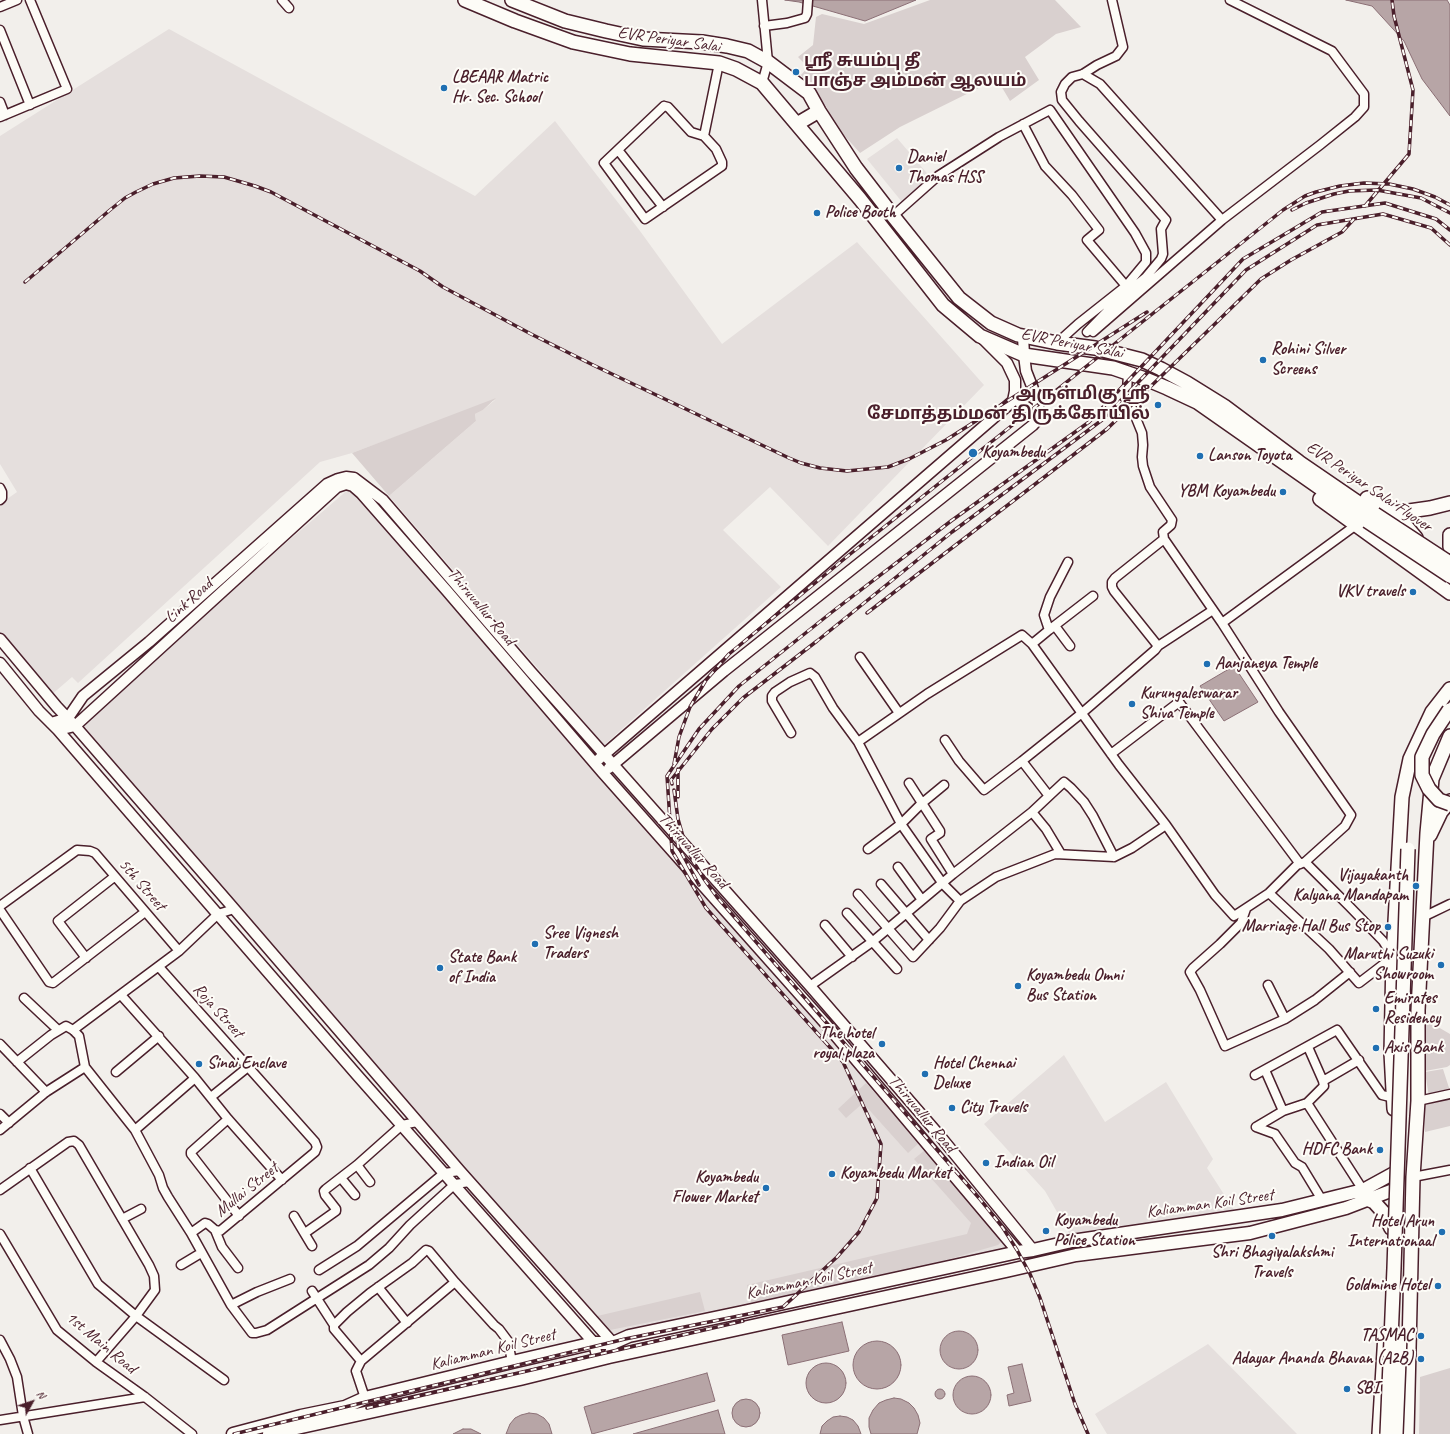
<!DOCTYPE html>
<html>
<head>
<meta charset="utf-8">
<style>
	body { margin:0 }
	#map { position:relative; width:1450px; height:1434px; overflow:hidden; background:#f2efeb; font-family:Caveat,sans-serif }
	canvas { display:block }
	.north { position:absolute; left:12px; top:1382px; width:40px; height:40px; -webkit-text-stroke:3px #fdfcf7; paint-order:stroke; rotate:50deg; font-size:11px; font-weight:700; line-height:16px; text-align:center; color:#4a1f2b }
	.north::after { content:''; display:block; margin:auto; width:14px; height:18px; background:#4a1f2b; clip-path:polygon(50% 0,100% 100%,50% 72%,0 100%) }
</style>
</head>
<body>
<div id="map">
<canvas width="1450" height="1434"></canvas>
<div class="north">N</div>
</div>
<script>
const g = document.querySelector('canvas').getContext('2d');
g.lineJoin = 'round';
function fill(path, color) {
  g.fillStyle = color;
  g.fill(path, 'evenodd');
}
function poly(rows) {
  const path = new Path2D();
  for (const r of rows) {
    if (r.length === 3) {
      path.moveTo(r[0] + r[2], r[1]);
      path.arc(r[0], r[1], r[2], 0, 2 * Math.PI);
      continue;
    }
    path.moveTo(r[0], r[1]);
    for (let i = 2; i < r.length; i += 2) path.lineTo(r[i], r[i + 1]);
  }
  return path;
}
function strokePath(path, color, width, dash) {
  g.strokeStyle = color;
  g.lineWidth = width;
  g.lineCap = dash ? 'butt' : 'round';
  g.setLineDash(dash || []);
  g.stroke(path);
}
function write(font, color, halo, rows, align = 'center') {
  g.font = font + ' Caveat,"Noto Sans Tamil",sans-serif';
  g.lineWidth = 4;
  g.setLineDash([]);
  g.textBaseline = 'middle';
  g.strokeStyle = halo;
  g.fillStyle = color;
  for (const [text, x, y, turn = 0] of rows) {
    g.save();
    g.translate(x, y);
    g.rotate((+turn || 0) * Math.PI / 180);
    g.textAlign = isNaN(turn) ? turn : align;
    if (halo) g.strokeText(text, 0, 0);
    g.fillText(text, 0, 0);
    g.restore();
  }
}
fill(poly([
	[169,29,475,196,555,121,640,231,722,344,857,242,984,385,828,546,770,487,723,530,781,587,604,745,389,496,476,421,475,414,483,410,495,400,352,453,320,462,78,683,72,677,50,696,0,635,0,504,17,492,0,464,0,136],
	[897,138,931,178,902,202,867,159],
	[350,488,708,899,777,974,1009,1245,1006,1249,1004,1251,603,1336,75,724],
	[1064,1055,1105,1122,1166,1082,1213,1159,1207,1168,1236,1213,1072,1238,1045,1191,984,1124],
	[1208,1344,1297,1434,1107,1434,1095,1414]
]), '#e5dfdd');
fill(poly([
	[930,0,1055,0,1081,27,1056,34,1025,57,1039,80,1010,101,997,79,900,127,860,153,834,124,826,106,801,75,808,67,798,57,813,45,816,17,822,14,864,24],
	[496,398,483,410,475,414,476,421,389,496,352,453],
	[1426,1020,1450,1034,1450,1065,1447,1067,1425,1071,1424,1048],
	[1443,1069,1450,1091,1429,1097,1425,1072],
	[866,1083,919,1143,908,1153,863,1103,846,1118,838,1109],
	[1450,1099,1450,1126,1425,1132,1425,1105],
	[925,1150,1005,1238,998,1245,783,1307,751,1302,747,1285,967,1234,971,1223,914,1159],
	[700,1292,705,1311,610,1330,606,1330,593,1317],
	[1450,1368,1450,1434,1419,1434,1420,1377]
]), '#d9d0cf');
const water = poly([
	[785,0,916,0,865,21,799,2,785,0],
	[1346,0,1447,0,1450,5,1450,116,1422,79,1404,41,1372,6,1346,0],
	[1234,666,1258,702,1224,721,1200,686,1234,666],
	[842,1322,849,1351,788,1365,782,1335,842,1322],
	[959,1350,19],
	[877,1365,24],
	[826,1383,20],
	[1022,1364,1031,1401,1009,1406,1007,1395,1014,1393,1008,1367,1022,1364],
	[707,1373,715,1401,592,1434,584,1407,707,1373],
	[972,1395,19],
	[940,1394,5],
	[894,1398,901,1399,909,1403,914,1408,918,1415,920,1423,917,1434,871,1434,869,1427,869,1418,873,1410,879,1403,886,1400,894,1398],
	[746,1413,14],
	[718,1410,725,1434,633,1434,718,1410],
	[529,1413,537,1414,544,1418,549,1424,552,1434,506,1434,510,1424,515,1418,521,1415,529,1413],
	[840,1416,847,1417,853,1420,858,1426,861,1434,820,1434,822,1426,827,1421,833,1417,840,1416],
	[463,1429,471,1429,481,1434,453,1434,463,1429]
]);
fill(water, '#b7a5a6');
strokePath(water, '#8b6f75', 1);
const minor = poly([
	[282,0,289,8],
	[762,0,768,62,762,83],
	[0,7,17,0],
	[764,26,787,23,805,18,807,14,808,0],
	[0,30,30,105],
	[1083,74,1100,84,1222,220],
	[0,102,5,115],
	[664,106,668,107,691,132,704,136,716,149,722,162,722,166,645,219,604,163,664,106],
	[0,117,67,89,30,0],
	[1023,124,1045,166,1072,195,1099,230,1087,240,1126,286],
	[704,136,719,63],
	[618,150,663,207],
	[893,216,938,176,999,137,1050,110,1135,233,1146,253,1146,262,1126,286,1078,324,1057,343],
	[1087,332,1119,299,1146,277,1161,259,1163,254,1161,229,1166,220,1079,121,1062,100,1061,92,1065,84,1072,77,1083,74,1097,65,1116,56,1123,47,1112,0],
	[1093,332,1222,220,1320,145,1355,117,1364,107,1364,94,1332,51,1230,0],
	[1128,374,1127,392,1129,401,1142,433,1143,445,1142,457,1143,466,1150,487,1172,520,1171,525,1163,532,1164,539,1222,623,1279,712,1351,815,1345,826,1305,862,1297,865,1269,893,1234,916,1215,895,1166,825],
	[0,488,2,492,2,498,0,500],
	[1222,623,1356,525],
	[1055,626,1070,646],
	[1049,630,1093,596],
	[1032,644,1049,630,1044,615,1050,597,1068,562],
	[1158,646,1114,591,1112,587,1112,582,1115,578,1164,539],
	[860,657,899,713],
	[791,733,772,701,772,696,775,692,790,682,810,673,815,677,833,708,858,742,901,824,943,884,960,901],
	[945,740,959,761,984,790,1022,761],
	[858,742,927,694,1022,635,1032,644,1119,765,1166,825,1132,848,1114,857,1055,854,996,877,960,901,940,928,913,957,858,894],
	[1111,754,1179,702,1300,864],
	[909,783,940,831,940,833,931,839,953,874],
	[1032,812,1046,829,1061,854],
	[868,849,901,824,921,804,944,785],
	[1114,857,1093,816,1084,802,1071,788,1064,782,1049,796,1022,761,1082,713,1155,650,1158,646,1213,610],
	[898,867,922,900],
	[881,884,929,940],
	[1269,893,1329,949,1359,983,1393,957,1383,941,1349,906,1305,862],
	[0,906,77,850,90,851,95,853,179,951],
	[1246,909,1241,923,1220,944,1193,968,1190,972,1200,990,1225,1046,1285,1019,1315,1000,1350,972],
	[0,910,49,982,53,983,145,912],
	[847,913,897,969],
	[1423,917,1450,904],
	[825,925,852,957],
	[86,958,58,921,114,877],
	[159,967,315,1142,317,1147,315,1152,220,1231,215,1230,208,1224,205,1223,191,1233],
	[1268,985,1285,1019],
	[810,986,872,942,953,874,1032,812,1049,796],
	[121,995,195,1078,228,1119,282,1180],
	[24,998,58,1030],
	[73,1030,179,951,218,914,234,909],
	[0,1044,46,1092],
	[1308,1047,1323,1081],
	[17,1062,51,1035,66,1026,73,1030,79,1036,85,1067,135,1130,159,1175,163,1188,168,1197,191,1233,231,1305,252,1333,256,1333,267,1330,369,1265,389,1248,410,1225,455,1184,470,1182],
	[1265,1070,1283,1111,1307,1103,1324,1086,1323,1081,1359,1060],
	[116,1072,159,1036],
	[1255,1075,1337,1030,1382,1095,1394,1098],
	[211,1097,248,1067],
	[1418,1101,1450,1094],
	[1307,1103,1363,1190],
	[0,1114,9,1123],
	[228,1119,191,1152,191,1154,239,1216],
	[1256,1127,1275,1134,1295,1163,1302,1167,1322,1200],
	[1256,1127,1283,1111],
	[0,1130,46,1092,85,1067],
	[135,1130,195,1078],
	[357,1165,370,1182],
	[30,1168,98,1284,136,1316,224,1380],
	[1413,1177,1450,1170],
	[341,1178,355,1195],
	[0,1190,68,1142,74,1141,79,1145,149,1265,154,1276,155,1290,136,1316,96,1362],
	[294,1216,312,1246],
	[122,1219,141,1209],
	[215,1230,222,1247,238,1268],
	[305,1233,336,1211,336,1209,325,1195,324,1191,326,1189,357,1165,402,1125,417,1122],
	[0,1234,57,1330,96,1362,145,1397,192,1434],
	[181,1265,201,1253],
	[319,1270,357,1246,444,1173,460,1171],
	[378,1287,407,1323],
	[312,1291,334,1325,334,1329,361,1361],
	[231,1305,257,1292,290,1279],
	[334,1325,347,1312,370,1293,412,1263,426,1250,429,1251,455,1282],
	[0,1340,10,1359,17,1377,23,1416,28,1434],
	[365,1398,356,1371,361,1361,455,1282,494,1325,499,1329,508,1341,512,1362],
	[0,1420,145,1397]
]);
const tertiary = poly([
	[1014,398,1040,417],
	[0,639,57,707,75,726,229,903,460,1171,613,1343,609,1357],
	[0,663,39,711,58,730,357,1075,594,1343,598,1360],
	[51,723,68,718,83,696,149,642,327,484,338,479,346,477,354,478,383,500,531,672,810,986,940,1136,1033,1250],
	[58,730,75,726,337,487,346,484,353,486,361,493,447,591,603,773,824,1022,1018,1252],
	[599,759,1013,401,1015,391,1015,380,1007,363,982,338],
	[609,768,724,671,1033,425,1040,417,1037,399,1026,371,1024,355,1023,336]
]);
const secondary = poly([
	[233,1434,301,1416,345,1407,365,1398,512,1362,594,1343,613,1343,629,1336,743,1312,1018,1252,1033,1250,1072,1241,1282,1210,1363,1190,1394,1173],
	[269,1434,520,1379,609,1357,1006,1271,1076,1255,1250,1233,1346,1208,1393,1190]
]);
const primary = poly([
	[465,0,515,21,573,42,630,54,719,63,736,69,762,83,860,199,943,305,980,336,1024,355,1113,368,1148,380,1167,388,1197,402,1367,521],
	[512,0,565,21,606,31,643,39,702,42,727,46,748,51,768,62,809,93,819,111,856,168,893,216,959,298,991,323,1018,335,1057,343,1095,348,1142,360,1161,369,1187,383,1224,406,1299,462,1375,514],
	[797,124,819,111],
	[1367,498,1379,506,1395,513,1416,538],
	[1320,499,1450,593],
	[1395,513,1430,508,1450,503],
	[1450,535,1450,547],
	[1430,835,1441,812,1450,801],
	[1394,1109,1391,1053,1393,957,1402,797,1410,759,1432,712,1450,689],
	[1367,1199,1374,1202,1384,1213,1391,1228],
	[1379,1434,1385,1334],
	[1407,1434,1413,1177,1418,1101,1418,1010,1427,833,1432,779,1450,736]
]);
strokePath(minor, '#4a1f2b', 11);
strokePath(tertiary, '#4a1f2b', 13);
strokePath(secondary, '#4a1f2b', 15);
strokePath(primary, '#4a1f2b', 16);
strokePath(minor, '#fdfcf7', 8);
strokePath(tertiary, '#fdfcf7', 10);
strokePath(secondary, '#fdfcf7', 12);
strokePath(primary, '#fdfcf7', 13);
const rail = poly([
	[1365,206,1409,154,1413,90,1394,16,1392,0],
	[1292,210,1306,203,1334,194,1349,191,1377,190,1421,198,1450,213],
	[25,282,110,210,125,198,136,192,153,184,174,178,200,176,224,177,255,186,271,192,420,271,443,287,531,334,593,365,789,458,801,463,820,468,847,471,888,467,909,459,946,440,1147,312],
	[867,613,1107,429,1261,279,1291,260,1342,232,1354,219],
	[674,764,679,737,690,707,706,680,729,654,849,555,1283,210,1305,196,1316,192,1340,186,1364,183,1389,184,1413,189,1435,197,1450,205],
	[672,784,671,780,712,729,743,698,817,641,952,532,1102,420,1246,270,1317,225,1383,214,1431,228,1450,245],
	[674,790,678,819,684,840,693,861,704,879,717,897,979,1198,1003,1228,1017,1250,1030,1274,1040,1298,1075,1404,1088,1434],
	[678,797,678,769],
	[676,830,678,846,699,885],
	[367,1408,743,1321],
	[234,1434,625,1339,783,1307,837,1257,859,1232,877,1198,881,1144,843,1062,706,908,672,851,667,776,699,729,739,686,832,612,951,521,1089,422,1243,259,1322,212,1385,203,1436,219,1450,230]
]);
strokePath(rail, '#4a1f2b', 3.5);
strokePath(rail, '#fdfcf7', 2, [6]);
const primaryBridge = poly([
	[1375,514,1450,563],
	[1367,521,1450,576],
	[1449,710,1433,734,1422,757,1422,775,1429,789,1439,800,1450,804],
	[1387,1434,1394,1268,1408,849],
	[1396,1434,1400,1336]
]);
strokePath(primaryBridge, '#4a1f2b', 16, []);
strokePath(primaryBridge, '#fdfcf7', 13);
for (const [x, y, r, color] of [
	[796,72,4,"#1f6fb2"],
	[444,88,4,"#1f6fb2"],
	[899,168,4,"#1f6fb2"],
	[817,213,4,"#1f6fb2"],
	[1263,360,4,"#1f6fb2"],
	[1158,405,4,"#1f6fb2"],
	[973,453,5,"#1f6fb2"],
	[1200,456,4,"#1f6fb2"],
	[1283,492,4,"#1f6fb2"],
	[1413,592,4,"#1f6fb2"],
	[1207,664,4,"#1f6fb2"],
	[1132,704,4,"#1f6fb2"],
	[1416,886,4,"#1f6fb2"],
	[1388,927,4,"#1f6fb2"],
	[535,944,4,"#1f6fb2"],
	[1441,965,4,"#1f6fb2"],
	[440,968,4,"#1f6fb2"],
	[1018,986,4,"#1f6fb2"],
	[1376,1009,4,"#1f6fb2"],
	[882,1044,4,"#1f6fb2"],
	[1376,1048,4,"#1f6fb2"],
	[199,1064,4,"#1f6fb2"],
	[925,1074,4,"#1f6fb2"],
	[952,1108,4,"#1f6fb2"],
	[1380,1150,4,"#1f6fb2"],
	[986,1163,4,"#1f6fb2"],
	[832,1174,4,"#1f6fb2"],
	[766,1188,4,"#1f6fb2"],
	[1046,1231,4,"#1f6fb2"],
	[1442,1232,4,"#1f6fb2"],
	[1272,1236,4,"#1f6fb2"],
	[1438,1286,4,"#1f6fb2"],
	[1421,1336,4,"#1f6fb2"],
	[1421,1359,4,"#1f6fb2"],
	[1347,1389,4,"#1f6fb2"]
]) {
  const dot = new Path2D();
  dot.arc(x, y, r, 0, 2 * Math.PI);
  g.fillStyle = color;
  g.fill(dot);
  strokePath(dot, '#fdfcf7', 1.5);
}
write('17px', '#4a1f2b', '#fdfcf7', [
	["EVR Periyar Salai",669,40,8],
	["EVR Periyar Salai",1072,344,11],
	["EVR Periyar Salai Flyover",1369,487,34],
	["Link Road",189,601,-42],
	["Thiruvallur Road",481,607,50],
	["Thiruvallur Road",693,851,48],
	["5th Street",142,885,49],
	["Roja Street",218,1011,48],
	["Thiruvallur Road",922,1114,50],
	["Mullai Street",247,1190,-39],
	["Kaliamman Koil Street",1210,1204,-8],
	["Kaliamman Koil Street",809,1281,-12],
	["1st Main Road",101,1343,40],
	["Kaliamman Koil Street",493,1350,-14]
]);
write('bold 17px', '#4a1f2b', '#fdfcf7', [
	["ஶ்ரீ சுயம்பு தீ",804,62],
	["பாஞ்ச அம்மன் ஆலயம்",804,82],
	["LBEAAR Matric",452,78],
	["Hr. Sec. School",452,98],
	["Daniel",907,158],
	["Thomas HSS",907,178],
	["Police Booth",825,213],
	["Rohini Silver",1271,350],
	["Screens",1271,370],
	["அருள்மிகு ஸ்ரீ",1150,395,"right"],
	["சேமாத்தம்மன் திருக்கோயில்",1150,415,"right"],
	["Koyambedu",982,453],
	["Lanson Toyota",1208,456],
	["YBM Koyambedu",1275,492,"right"],
	["VKV travels",1405,592,"right"],
	["Aanjaneya Temple",1215,664],
	["Kurungaleswarar",1140,694],
	["Shiva Temple",1140,714],
	["Vijayakanth",1408,876,"right"],
	["Kalyana Mandapam",1408,896,"right"],
	["Marriage Hall Bus Stop",1380,927,"right"],
	["Sree Vignesh",543,934],
	["Traders",543,954],
	["Maruthi Suzuki",1433,955,"right"],
	["Showroom",1433,975,"right"],
	["State Bank",448,958],
	["of India",448,978],
	["Koyambedu Omni",1026,976],
	["Bus Station",1026,996],
	["Emirates",1384,999],
	["Residency",1384,1019],
	["The hotel",874,1034,"right"],
	["royal plaza",874,1054,"right"],
	["Axis Bank",1384,1048],
	["Sinai Enclave",207,1064],
	["Hotel Chennai",933,1064],
	["Deluxe",933,1084],
	["City Travels",960,1108],
	["HDFC Bank",1372,1150,"right"],
	["Indian Oil",994,1163],
	["Koyambedu Market",840,1174],
	["Koyambedu",758,1178,"right"],
	["Flower Market",758,1198,"right"],
	["Koyambedu",1054,1221],
	["Police Station",1054,1241],
	["Hotel Arun",1434,1222,"right"],
	["Internationaal",1434,1242,"right"],
	["Shri Bhagiyalakshmi",1272,1253,"center"],
	["Travels",1272,1273,"center"],
	["Goldmine Hotel",1430,1286,"right"],
	["TASMAC",1413,1336,"right"],
	["Adayar Ananda Bhavan (A2B)",1413,1359,"right"],
	["SBI",1355,1389]
], 'left');
</script>
</body>
</html>
